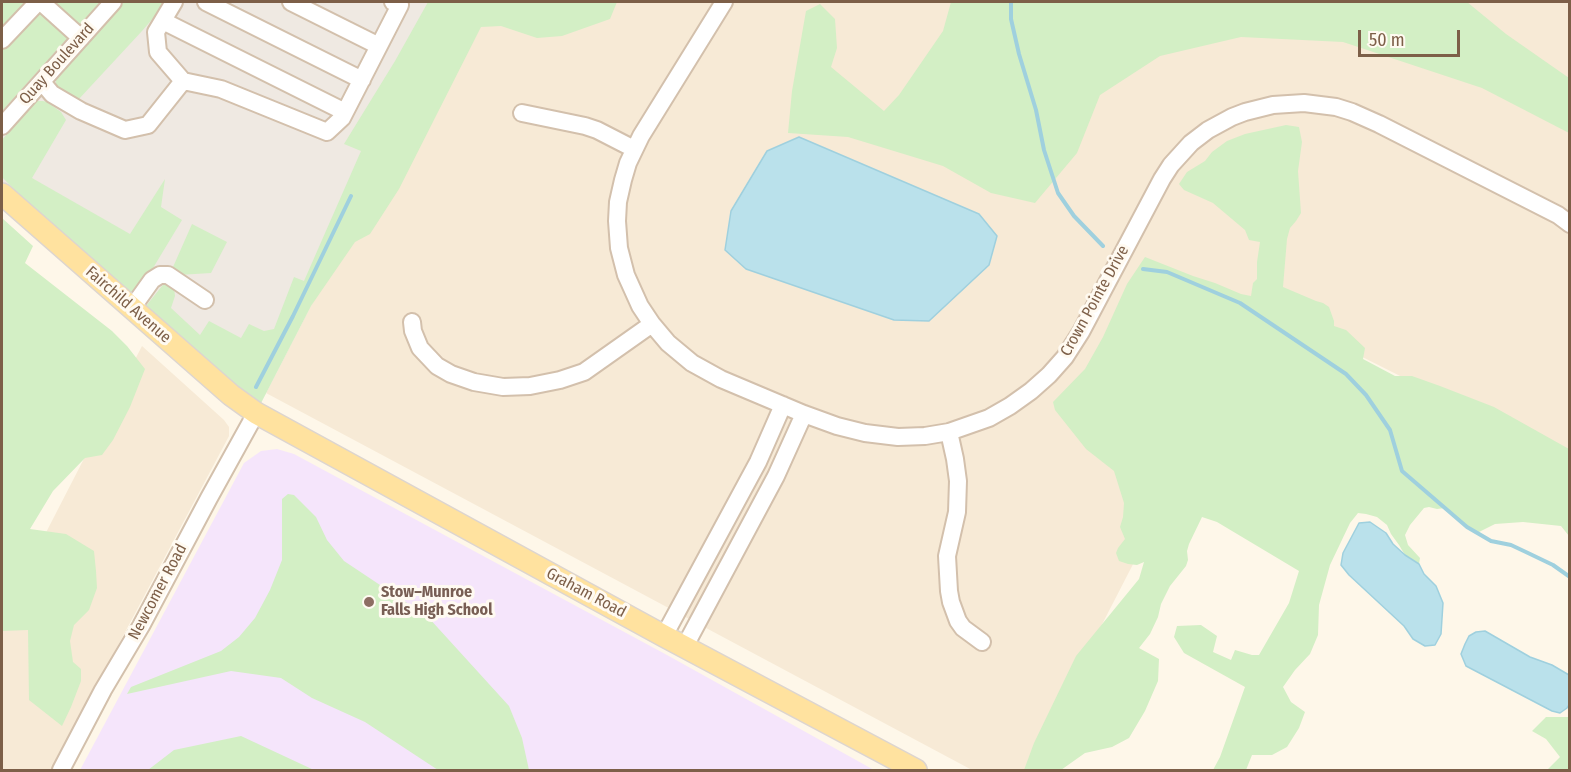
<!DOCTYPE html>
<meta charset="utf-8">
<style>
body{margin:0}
#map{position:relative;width:1571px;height:772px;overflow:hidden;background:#fef7e9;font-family:"Fira Sans Condensed",sans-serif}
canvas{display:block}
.frame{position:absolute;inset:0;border:3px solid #7d5f48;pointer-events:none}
.scale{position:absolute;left:1358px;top:30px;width:102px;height:27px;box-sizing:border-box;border:3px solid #7d5f48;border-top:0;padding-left:8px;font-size:18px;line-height:21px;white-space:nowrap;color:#7d5f48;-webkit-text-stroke:4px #fffaf1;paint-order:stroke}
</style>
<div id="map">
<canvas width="1571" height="772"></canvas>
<div class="frame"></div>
<div class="scale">50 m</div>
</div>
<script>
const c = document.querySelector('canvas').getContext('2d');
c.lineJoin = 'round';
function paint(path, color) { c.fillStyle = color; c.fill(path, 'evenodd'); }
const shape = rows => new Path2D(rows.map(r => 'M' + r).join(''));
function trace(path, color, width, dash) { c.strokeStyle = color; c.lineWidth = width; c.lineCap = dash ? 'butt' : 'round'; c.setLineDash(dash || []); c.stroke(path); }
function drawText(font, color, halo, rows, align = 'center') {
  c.font = font + ' "Fira Sans Condensed",sans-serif'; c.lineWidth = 6; c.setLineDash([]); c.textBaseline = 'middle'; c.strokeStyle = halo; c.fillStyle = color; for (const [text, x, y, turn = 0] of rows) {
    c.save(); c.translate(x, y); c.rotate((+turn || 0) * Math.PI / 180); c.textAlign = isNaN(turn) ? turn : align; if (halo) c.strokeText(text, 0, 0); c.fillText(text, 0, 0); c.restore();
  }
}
paint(shape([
 [467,2,1569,2,1569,461,1265,308,1027,770,972,770,266,393],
 [142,346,224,420,229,427,229,436,52,770,2,770,2,618]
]), '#f7ead6');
paint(shape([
 [2,2,467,2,259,407,2,187]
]), '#efe9e2');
paint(shape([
 [277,449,294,454,667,655,874,770,80,770,244,463,261,451]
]), '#f5e5fb');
paint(shape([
 [2,2,100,2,2,111],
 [124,2,167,2,142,31,78,100,60,91,56,84,56,78],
 [428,2,617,2,610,19,562,36,537,38,501,26,481,27,399,189,370,234,355,242,311,306,261,403,223,375,145,310,146,306,162,286,166,283,174,288,175,296,171,308,200,335,209,321,241,338,249,324,264,331,274,329,294,277,304,281,361,151,344,144,395,61],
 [951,2,1467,2,1506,34,1569,78,1569,133,1482,88,1343,42,1241,37,1160,56,1100,95,1077,153,1035,203,991,193,943,166,848,137,788,133,792,91,806,11,820,4,835,19,837,48,831,67,884,111,899,95,943,31],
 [35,101,43,101,47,102,61,112,66,120,32,178,130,234,165,179,161,207,182,220,150,273,131,299,50,226,2,177,2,140],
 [1286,125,1299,127,1302,142,1298,171,1301,213,1296,221,1290,228,1287,239,1283,287,1316,301,1323,303,1329,307,1334,321,1334,326,1346,330,1365,348,1363,359,1395,376,1412,376,1440,386,1494,407,1569,449,1569,536,1561,526,1523,522,1495,524,1477,533,1452,516,1445,508,1437,509,1429,507,1424,508,1410,525,1405,535,1408,545,1420,558,1419,564,1405,555,1399,545,1391,534,1387,525,1377,517,1366,514,1358,513,1350,523,1330,565,1319,605,1318,635,1310,654,1295,670,1283,687,1291,702,1305,712,1299,728,1287,747,1272,755,1252,755,1246,770,1213,770,1220,757,1245,687,1184,653,1174,637,1177,626,1201,625,1217,636,1213,652,1231,660,1235,650,1252,655,1259,655,1289,603,1299,571,1217,522,1202,517,1189,544,1187,551,1188,560,1186,566,1170,586,1161,604,1158,617,1150,634,1139,648,1159,659,1158,681,1145,711,1129,738,1112,747,1085,753,1061,770,1024,770,1034,743,1076,656,1139,579,1144,562,1137,565,1128,564,1119,561,1116,553,1118,548,1125,539,1120,527,1123,517,1124,503,1114,471,1086,449,1055,410,1053,402,1085,369,1103,337,1127,284,1145,257,1193,276,1215,283,1241,294,1251,296,1253,283,1257,279,1257,262,1260,242,1249,240,1245,230,1213,203,1184,190,1179,184,1187,172,1205,161,1212,152,1227,141,1245,134],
 [2,218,33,246,25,263,112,331,127,346,145,369,130,407,113,440,102,455,85,458,53,491,30,529,66,534,94,551,96,571,97,588,89,610,74,625,70,641,73,662,81,669,81,681,71,707,62,726,29,700,28,630,2,631],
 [192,224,227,242,211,273,179,275,175,271,173,267],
 [288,494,294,495,316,517,327,540,344,561,428,617,509,706,522,738,529,770,438,770,365,722,312,698,281,678,231,671,127,694,131,687,221,651,239,637,255,618,270,590,282,560,282,499],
 [1546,717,1569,717,1569,770,1547,770,1560,757,1546,739,1532,731],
 [241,736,314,770,148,770,174,750]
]), '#d3efc5');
const water = shape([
 [799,137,979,214,997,236,989,265,929,321,894,320,746,269,725,250,731,211,767,151,799,137],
 [1370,522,1386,533,1393,544,1405,555,1419,564,1424,574,1436,586,1443,603,1441,634,1435,645,1425,646,1413,639,1404,626,1349,575,1341,565,1343,553,1359,523,1370,522],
 [1485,631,1530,657,1552,665,1569,675,1569,705,1567,708,1560,713,1552,711,1466,666,1461,654,1465,644,1469,636,1476,632,1485,631]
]);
paint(water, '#bae1eb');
trace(water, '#9fd0de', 1.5);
trace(shape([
 [1011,2,1011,19,1019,54,1036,110,1044,150,1058,193,1074,216,1103,246],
 [1143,269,1167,272,1240,303,1346,374,1366,395,1390,430,1402,471,1467,527,1491,541,1511,545,1528,553,1553,565,1570,577],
 [256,387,293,316,351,196]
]), '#9fd0de', 4);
const minor = shape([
 [41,2,81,38],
 [174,2,156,32,158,52,183,81,221,89,327,132,342,118,400,5,393,2],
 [206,2,362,80],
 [291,2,379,46],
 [724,2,641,136,628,163,623,180,618,202,617,221,619,248,626,275,640,306,652,324,668,343,692,363,721,379,804,414,837,426,865,433,898,437,925,436,949,432,989,418,1010,406,1031,391,1049,375,1065,357,1081,332,1162,179,1171,165,1191,143,1208,130,1232,117,1245,112,1273,105,1304,103,1336,107,1352,112,1379,124,1558,215,1570,224],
 [163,21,345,112],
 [2,40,38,2],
 [42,82,52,94,81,111,125,130,148,125,183,81],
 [522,113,585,126,597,130,634,149],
 [2,126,113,2],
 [132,308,152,280,160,275,168,275,205,300],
 [412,322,413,331,420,348,437,366,451,374,474,382,503,387,530,386,560,380,584,372,652,324],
 [949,432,955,459,958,481,957,512,947,556,949,591,951,602,958,621,963,628,982,642],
 [664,636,758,462,783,405],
 [685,646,776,476,804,414],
 [61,770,103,690,141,626,209,498,256,413]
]);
const major = shape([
 [2,194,231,395,256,413,664,636,916,770]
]);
trace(minor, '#d3c0ac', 20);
trace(major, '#ddd5cf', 24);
trace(minor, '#fff', 16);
trace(major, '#ffe29f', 21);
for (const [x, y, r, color] of [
 [369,602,6,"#8d6e63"]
]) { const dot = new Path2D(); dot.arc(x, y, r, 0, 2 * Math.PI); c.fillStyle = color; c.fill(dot); trace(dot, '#fffaf1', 2); }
drawText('16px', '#7d5f48', '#fffaf1', [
 ["Quay Boulevard",57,64,-48],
 ["Crown Pointe Drive",1095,301,-61],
 ["Fairchild Avenue",128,305,41],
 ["Newcomer Road",158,592,-62],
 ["Graham Road",586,593,28]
]);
drawText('bold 16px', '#785e54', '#fffaf1', [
 ["Stow–Munroe",381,593],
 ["Falls High School",381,611]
], 'left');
</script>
